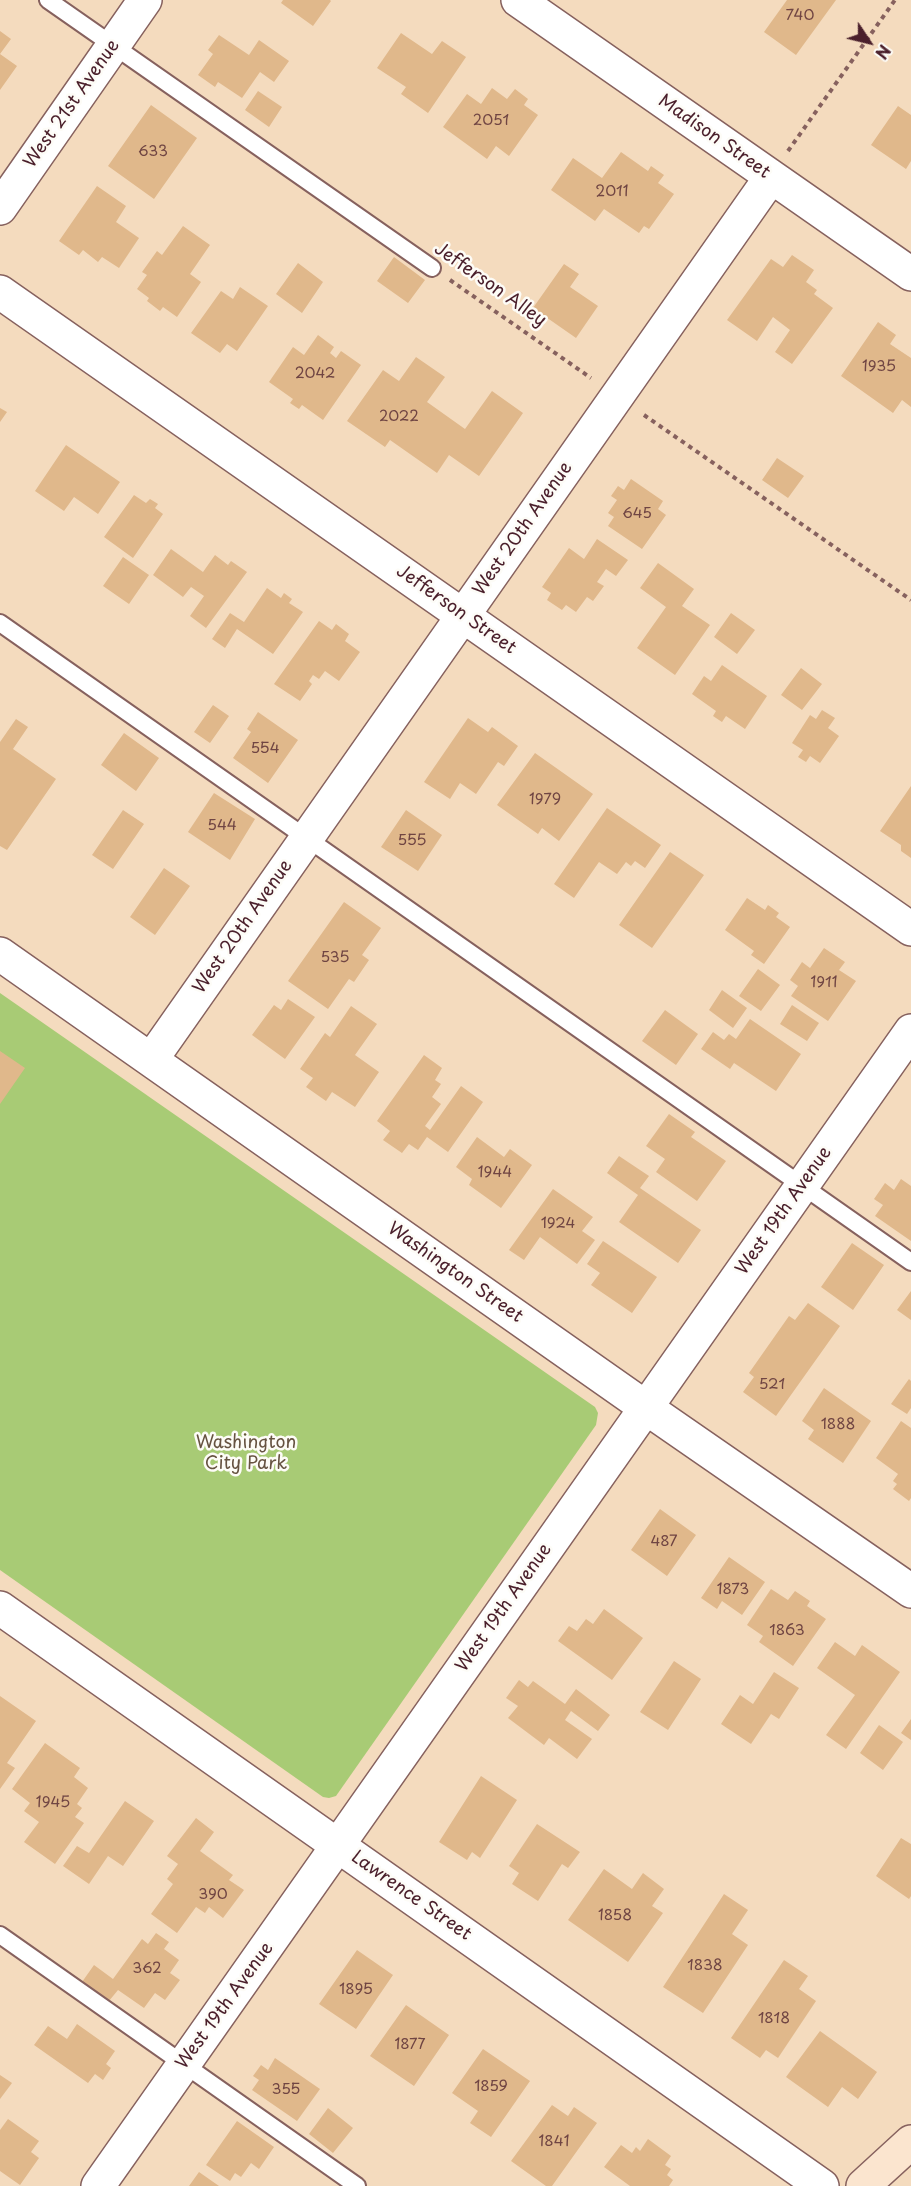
<!DOCTYPE html>
<style>
body{margin:0}
#map{position:relative;width:911px;height:2186px;overflow:hidden;background:#f4dbbe;font-family:"Playpen Sans",sans-serif}
canvas{display:block}
.north{position:absolute;left:839px;top:12px;width:60px;height:60px;-webkit-text-stroke:4px #fdfcf7;paint-order:stroke;rotate:125deg;font-size:16px;font-weight:700;line-height:24px;text-align:center;color:#4a1f2b}
.north::after{content:'';display:block;margin:auto;width:21px;height:27px;background:#4a1f2b;clip-path:polygon(50% 0,100% 100%,50% 72%,0 100%)}
</style>
<div id="map">
<canvas width="911" height="2186"></canvas>
<div class="north">N</div>
</div>
<script>
const c = document.querySelector('canvas').getContext('2d');
c.lineJoin = 'round';
function paint(path, color) { c.fillStyle = color; c.fill(path, 'evenodd'); }
const shape = rows => new Path2D(rows.map(r => 'M' + r).join(''));
function trace(path, color, width, dash) { c.strokeStyle = color; c.lineWidth = width; c.lineCap = dash ? 'butt' : 'round'; c.setLineDash(dash || []); c.stroke(path); }
function drawText(font, color, halo, rows, align = 'center') {
  c.font = font + ' "Playpen Sans",sans-serif'; c.lineWidth = 5; c.setLineDash([]); c.textBaseline = 'middle'; c.strokeStyle = halo; c.fillStyle = color; for (const [text, x, y, turn = 0] of rows) {
    c.save(); c.translate(x, y); c.rotate((+turn || 0) * Math.PI / 180); c.textAlign = isNaN(turn) ? turn : align; if (halo) c.strokeText(text, 0, 0); c.fillText(text, 0, 0); c.restore();
  }
}
paint(shape([
 [0,993,595,1407,598,1413,596,1425,336,1796,329,1798,323,1797,0,1570]
]), '#a8cb75');
paint(shape([
 [283,0,330,0,331,1,313,26,281,3],
 [787,0,836,0,796,55,764,32],
 [0,31,11,39,0,54,17,66,0,90],
 [401,33,432,54,442,41,466,57,428,113,401,94,406,87,377,68],
 [219,35,249,55,259,40,289,61,274,82,260,72,242,98,218,82,215,87,198,75,213,54,208,50],
 [492,88,507,99,515,89,528,99,524,105,538,115,509,156,496,146,487,159,443,127,467,94,481,104],
 [258,91,282,107,269,127,245,110],
 [151,105,197,138,154,199,108,166],
 [898,106,911,115,911,161,906,169,871,145],
 [621,152,648,171,651,166,664,175,658,183,674,194,649,229,644,226,639,233,604,209,595,221,551,190,573,158,602,178],
 [97,186,126,206,116,222,139,238,119,268,102,257,98,262,83,250,79,255,59,241],
 [183,226,210,245,190,274,201,282,177,317,163,307,160,311,147,301,149,298,137,289,147,275,142,272,157,251,162,255],
 [792,255,814,270,806,282,817,290,814,294,833,308,792,364,775,352,790,330,773,317,757,341,727,320,771,259,783,267],
 [394,257,425,280,408,303,377,281],
 [298,263,323,282,302,313,276,294],
 [564,264,579,274,570,287,598,306,576,338,533,308],
 [240,287,268,306,237,351,227,344,220,353,191,333,221,291,233,299],
 [878,322,896,335,890,344,911,358,911,407,902,400,893,413,841,376],
 [318,335,334,347,330,353,336,358,341,351,361,365,323,420,302,405,299,409,290,403,293,399,269,382,293,347,304,355],
 [416,357,445,377,427,402,465,429,492,391,523,413,479,476,449,455,437,473,390,440,385,447,347,421,383,370,399,381],
 [0,408,7,412,0,422],
 [66,445,120,482,98,514,74,497,64,511,35,491],
 [777,458,804,476,788,498,762,480],
 [631,479,663,501,658,509,666,515,642,549,608,526,614,517,608,513,617,500,611,496,618,486,624,490],
 [134,495,146,503,150,499,158,504,155,508,163,514,133,558,104,537],
 [597,539,628,560,616,576,606,569,597,582,604,586,593,601,587,597,576,612,566,605,562,610,547,600,551,593,542,587,569,548,584,559],
 [171,549,203,572,215,555,228,565,231,561,247,572,206,628,190,616,204,596,191,587,183,597,153,575],
 [123,557,149,575,129,604,103,586],
 [658,563,694,589,682,606,710,625,675,675,637,648,666,607,640,588],
 [267,588,281,598,284,593,292,599,289,603,303,612,273,654,237,629,225,648,212,639,230,613,244,622],
 [731,613,755,630,737,654,714,637],
 [319,621,332,630,336,624,349,634,345,641,360,652,339,681,325,671,319,679,313,675,309,681,312,684,300,701,274,684],
 [722,665,767,696,745,729,726,716,722,722,713,716,716,711,692,694,704,676,711,681],
 [801,668,822,684,802,710,781,695],
 [213,705,229,716,210,743,194,732],
 [822,710,835,718,828,728,839,736,820,763,810,756,806,762,798,757,803,750,792,743,810,715,816,719],
 [258,712,298,740,268,783,233,758,251,732,247,729],
 [468,718,488,732,492,727,518,746,504,766,498,762,476,794,460,783,450,799,424,782],
 [16,719,28,727,13,749,56,779,7,850,0,846,0,742],
 [124,733,159,758,136,791,101,765],
 [535,753,593,794,559,841,542,828,538,834,497,805],
 [911,786,911,858,901,851,901,845,880,831],
 [214,793,255,819,230,860,188,832],
 [607,808,661,845,645,868,635,861,631,866,626,862,617,874,599,862,574,898,554,884],
 [123,810,144,824,113,869,92,855],
 [406,810,442,835,418,871,381,847],
 [670,852,704,875,652,948,619,925],
 [164,868,190,886,155,935,130,917],
 [747,898,765,910,768,905,779,913,776,917,790,927,764,964,751,955,754,951,725,930],
 [344,902,381,928,362,955,369,960,354,982,349,979,328,1009,288,981],
 [824,948,845,962,839,970,856,981,828,1021,791,996,798,986,790,980,802,962,810,968],
 [758,969,780,985,761,1011,739,996],
 [722,990,747,1008,733,1028,709,1010],
 [288,999,315,1017,285,1059,252,1035,274,1005,281,1010],
 [792,1005,819,1023,807,1041,780,1024],
 [351,1006,377,1024,355,1055,379,1072,355,1107,332,1092,326,1101,306,1087,313,1078,300,1069,325,1033,330,1037],
 [665,1010,698,1034,676,1065,642,1041],
 [750,1019,801,1054,776,1091,734,1063,730,1069,701,1049,713,1032,724,1040,729,1034,736,1039],
 [0,1051,25,1068,0,1104],
 [424,1055,442,1068,435,1080,441,1084,432,1097,441,1104,425,1126,430,1130,461,1086,483,1102,448,1152,427,1137,418,1150,409,1144,402,1153,383,1140,390,1131,377,1121],
 [669,1114,695,1132,691,1137,726,1161,697,1201,656,1172,665,1159,646,1146],
 [477,1137,504,1157,510,1149,532,1165,501,1208,469,1185,472,1179,456,1167],
 [619,1156,649,1176,640,1188,701,1230,678,1263,619,1222,638,1195,607,1173],
 [901,1179,911,1186,911,1241,875,1216,883,1205,874,1199,885,1183,894,1190],
 [553,1189,593,1217,582,1231,595,1240,577,1264,540,1237,524,1260,509,1250],
 [603,1241,657,1277,632,1313,591,1285,600,1273,587,1264],
 [852,1243,884,1265,853,1310,821,1287],
 [911,1291,911,1320,897,1310],
 [808,1303,840,1326,776,1416,743,1392,754,1377,749,1373,789,1316,795,1320],
 [909,1379,911,1381,911,1408,907,1414,891,1404],
 [824,1388,871,1421,843,1463,808,1439,814,1430,802,1421],
 [901,1421,911,1428,911,1498,909,1501,893,1489,897,1484,893,1481,898,1474,876,1458],
 [660,1509,696,1535,667,1576,631,1550],
 [729,1557,765,1582,742,1615,722,1601,717,1609,701,1598],
 [771,1589,788,1600,795,1591,810,1601,807,1606,826,1619,793,1666,759,1642,763,1636,747,1625],
 [604,1609,643,1638,612,1680,558,1641,569,1626,577,1631,586,1619,593,1624],
 [835,1642,855,1656,862,1645,900,1672,846,1749,826,1735,855,1695,817,1668],
 [674,1661,701,1679,668,1730,640,1712],
 [774,1672,799,1688,779,1719,771,1714,751,1744,721,1724,740,1695,753,1704],
 [519,1680,528,1687,533,1681,565,1704,576,1689,610,1715,598,1731,571,1711,565,1720,592,1739,577,1759,549,1738,544,1745,508,1718,518,1706,506,1698],
 [0,1696,36,1721,7,1763,15,1768,0,1789],
 [911,1719,911,1740,901,1733],
 [879,1725,903,1742,883,1770,860,1753],
 [45,1743,80,1768,74,1777,88,1788,77,1804,82,1808,75,1817,84,1823,55,1864,24,1842,39,1822,24,1811,30,1803,12,1789],
 [481,1776,517,1800,480,1858,472,1852,467,1860,439,1842],
 [125,1801,154,1821,123,1866,108,1856,89,1884,63,1866,77,1846,89,1853],
 [196,1818,214,1832,200,1851,233,1875,229,1880,244,1890,223,1918,209,1907,205,1913,196,1907,177,1933,151,1914,173,1884,167,1879,178,1864,167,1856],
 [537,1824,580,1852,568,1868,562,1864,538,1901,512,1884,519,1873,509,1866],
 [901,1838,911,1844,911,1896,909,1899,876,1876],
 [604,1869,632,1889,643,1873,664,1889,652,1906,663,1913,628,1962,568,1920],
 [724,1894,748,1910,732,1934,748,1945,703,2013,663,1987],
 [156,1933,169,1942,164,1949,179,1960,170,1973,180,1980,165,2000,155,1993,144,2008,118,1990,109,2001,82,1982,94,1965,113,1979,142,1939,148,1944],
 [357,1950,393,1975,356,2029,319,2004],
 [784,1960,808,1976,799,1989,816,2001,778,2058,766,2050,760,2058,731,2038],
 [406,2005,449,2035,414,2086,370,2056],
 [77,2024,115,2051,106,2064,111,2068,103,2080,95,2074,88,2083,34,2045,48,2026,67,2039],
 [820,2031,877,2072,858,2099,842,2087,828,2107,786,2077],
 [483,2049,530,2081,491,2137,470,2123,478,2111,452,2093],
 [275,2058,320,2089,297,2121,252,2090,259,2080,253,2076,261,2065,268,2070],
 [0,2075,12,2083,0,2099],
 [552,2105,568,2116,574,2107,597,2123,552,2186,546,2186,511,2161],
 [328,2108,353,2128,333,2153,309,2134],
 [8,2119,39,2141,31,2152,39,2158,20,2185,0,2171,0,2130],
 [237,2121,274,2147,259,2169,251,2163,241,2177,235,2173,230,2181,206,2165],
 [648,2139,671,2156,665,2165,671,2169,667,2175,673,2180,669,2186,630,2186,604,2167,621,2145,632,2153,636,2147,640,2151],
 [199,2172,219,2186,189,2186]
]), '#e0b88b');
const service = shape([
 [48,0,432,268],
 [0,623,911,1262],
 [0,1935,357,2186]
]);
const minor = shape([
 [518,0,911,274],
 [0,208,145,0],
 [0,954,645,1407,911,1591],
 [151,1060,771,177],
 [0,1608,822,2186]
]);
const tertiary = shape([
 [0,292,911,929],
 [98,2186,911,1031]
]);
const secondary = shape([
 [863,2186,911,2142]
]);
trace(service, '#86615e', 20);
trace(minor, '#86615e', 36);
trace(tertiary, '#86615e', 36);
trace(secondary, '#86615e', 36);
trace(shape([
 [788,151,895,0],
 [450,280,591,378],
 [644,415,911,600]
]), '#86615e', 4, [4.5, 4.5]);
trace(service, '#fff', 16);
trace(minor, '#fff', 33);
trace(tertiary, '#fff', 33);
trace(secondary, '#fbe5cf', 33);
drawText('15px', '#704543', null, [
 ["740",800,16],
 ["2051",491,121],
 ["633",153,152],
 ["2011",612,192],
 ["1935",879,367],
 ["2042",315,374],
 ["2022",399,417],
 ["645",637,514],
 ["554",265,749],
 ["1979",545,800],
 ["544",222,826],
 ["555",412,841],
 ["535",335,958],
 ["1911",824,983],
 ["1944",495,1173],
 ["1924",558,1224],
 ["521",772,1385],
 ["1888",838,1425],
 ["487",664,1542],
 ["1873",733,1590],
 ["1863",787,1631],
 ["1945",53,1803],
 ["390",213,1895],
 ["1858",615,1916],
 ["1838",705,1966],
 ["362",147,1969],
 ["1895",356,1990],
 ["1818",774,2019],
 ["1877",410,2045],
 ["1859",491,2087],
 ["355",286,2090],
 ["1841",554,2142]
]);
drawText('18px', '#4a1f2b', '#fdfcf7', [
 ["West 21st Avenue",72,104,-55],
 ["Madison Street",714,137,35],
 ["Jefferson Alley",490,285,35],
 ["West 20th Avenue",523,529,-55],
 ["Jefferson Street",456,610,35],
 ["West 20th Avenue",243,927,-55],
 ["West 19th Avenue",784,1211,-55],
 ["Washington Street",455,1273,35],
 ["West 19th Avenue",504,1608,-55],
 ["Lawrence Street",411,1896,35],
 ["West 19th Avenue",225,2006,-54]
]);
drawText('18px', '#665341', '#fdfcf7', [
 ["Washington",246,1443],
 ["City Park",246,1464]
]);
</script>
